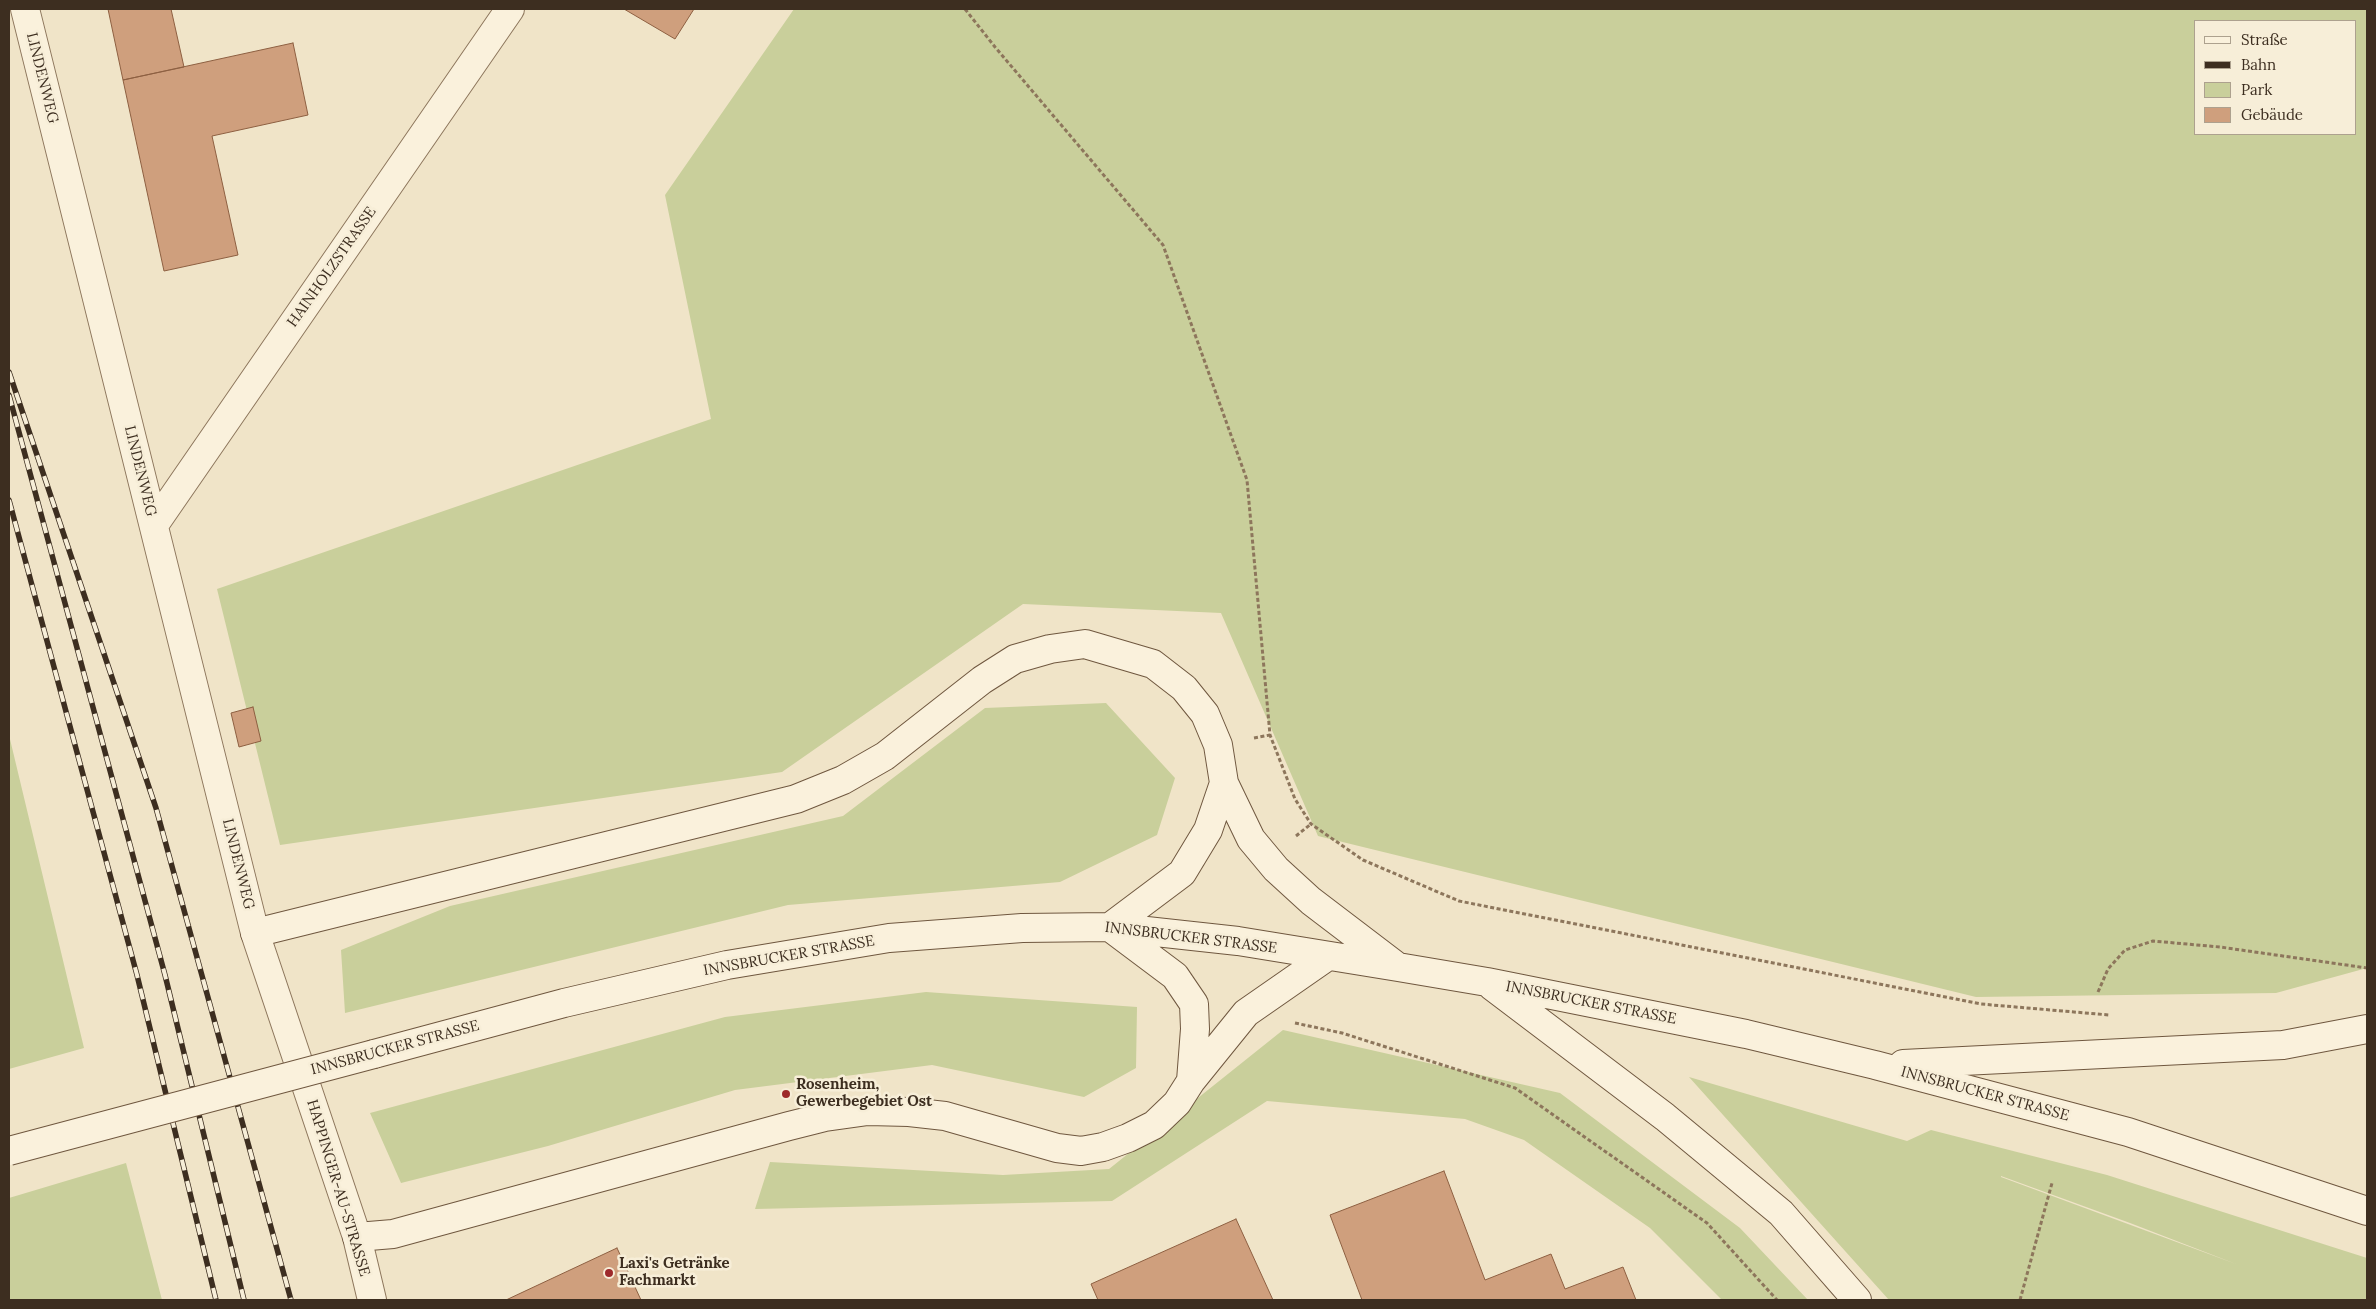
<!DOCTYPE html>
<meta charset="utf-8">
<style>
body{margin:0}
#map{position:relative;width:2376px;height:1309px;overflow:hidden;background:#f0e4c8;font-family:Lora,serif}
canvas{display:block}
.frame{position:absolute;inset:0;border:10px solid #3d2e20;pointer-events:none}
.legend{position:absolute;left:2194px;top:20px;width:162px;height:115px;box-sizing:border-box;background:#f7eed8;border:1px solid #ada18e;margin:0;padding:6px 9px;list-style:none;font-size:15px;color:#3d2e20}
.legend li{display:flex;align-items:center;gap:10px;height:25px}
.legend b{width:25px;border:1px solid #ada18e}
</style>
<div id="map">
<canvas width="2376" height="1309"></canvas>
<div class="frame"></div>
<ul class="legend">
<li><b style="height:6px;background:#faf1dc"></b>Straße</li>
<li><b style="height:6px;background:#3d2e20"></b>Bahn</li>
<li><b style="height:14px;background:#c9cf9b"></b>Park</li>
<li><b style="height:14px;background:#cf9f7d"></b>Gebäude</li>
</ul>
</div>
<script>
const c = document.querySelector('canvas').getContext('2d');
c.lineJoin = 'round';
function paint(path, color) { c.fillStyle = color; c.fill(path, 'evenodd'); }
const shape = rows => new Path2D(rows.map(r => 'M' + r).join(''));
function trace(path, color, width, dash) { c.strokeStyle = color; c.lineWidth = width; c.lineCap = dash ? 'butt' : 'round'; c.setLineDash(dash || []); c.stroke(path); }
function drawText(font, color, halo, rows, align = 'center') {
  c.font = font + ' Lora,serif'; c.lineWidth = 5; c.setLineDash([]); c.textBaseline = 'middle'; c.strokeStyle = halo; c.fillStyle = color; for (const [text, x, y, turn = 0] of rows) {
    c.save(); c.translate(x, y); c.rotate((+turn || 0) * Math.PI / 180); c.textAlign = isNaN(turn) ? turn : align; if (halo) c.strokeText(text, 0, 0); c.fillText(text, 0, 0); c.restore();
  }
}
paint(shape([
 [794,9,2367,9,2367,968,2276,993,1976,997,1318,836,1221,613,1023,604,782,772,280,845,217,589,711,419,665,195],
 [2195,21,2355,21,2355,134,2195,134],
 [1106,703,1175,778,1157,835,1060,882,788,905,345,1013,341,950,450,906,843,816,985,708],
 [9,735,84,1048,9,1069],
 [926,992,1137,1007,1136,1068,1084,1097,932,1065,735,1090,548,1146,401,1183,370,1113,725,1017],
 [1283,1030,1560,1093,1740,1228,1808,1300,1722,1300,1650,1228,1524,1140,1465,1119,1267,1101,1112,1201,755,1209,770,1162,1003,1175,1109,1169],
 [1689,1077,1907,1141,1931,1130,2107,1175,2367,1258,2367,1300,1889,1300],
 [2001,1176,2130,1223,2236,1264,2001,1177],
 [126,1163,162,1300,9,1300,9,1198]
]), '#c9cf9b');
const building = shape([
 [108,9,171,9,184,67,123,80,108,9],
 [624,9,694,9,675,39,624,9],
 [293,43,308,115,212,136,238,255,164,271,123,80,293,43],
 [253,707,261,741,239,747,231,713,253,707],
 [1444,1171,1485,1280,1551,1254,1565,1289,1623,1267,1636,1300,1362,1300,1330,1215,1444,1171],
 [1236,1219,1273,1300,1098,1300,1091,1284,1236,1219],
 [617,1248,641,1300,506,1300,617,1248]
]);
paint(building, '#cf9f7d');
trace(building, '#8d5f41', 1);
const minor = shape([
 [25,9,255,933,357,1237,372,1300],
 [154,525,510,9]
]);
const secondary = shape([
 [1110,927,1182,873,1208,830,1224,783],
 [1111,928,1175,976,1194,1004,1195,1029,1191,1081],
 [255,933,796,799,843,780,885,756,982,680,1015,659,1050,649,1085,644,1153,664,1184,688,1205,714,1218,745,1224,783,1251,839,1276,869,1311,901,1395,965],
 [1492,986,1665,1117,1781,1213,1857,1300],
 [374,1054,564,1003,727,965,889,938,1022,928,1110,927,1238,941,1398,967,1487,982,1746,1034,1875,1065,2128,1132,2367,1211],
 [1903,1064,2283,1045,2367,1029],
 [357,1237,393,1234,789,1126,825,1117,868,1111,909,1112,945,1116,1057,1148,1081,1151,1103,1147,1128,1138,1154,1125,1177,1103,1191,1081,1246,1013,1328,956]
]);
trace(minor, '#8d765c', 30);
trace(secondary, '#6f573f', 30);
trace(shape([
 [965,9,995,47,1163,245,1247,480,1270,735,1295,799,1311,824,1363,860,1459,901,1981,1004,2109,1015],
 [1254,738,1270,735],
 [1296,836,1311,824],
 [2098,992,2108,969,2125,950,2153,941,2220,947,2367,968],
 [1295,1023,1342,1033,1515,1088,1707,1223,1777,1300],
 [2020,1300,2052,1183]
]), '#8d765c', 3, [4, 2.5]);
trace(minor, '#faf1dc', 28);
trace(secondary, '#faf1dc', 28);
const rail = shape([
 [9,372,156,808,291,1300],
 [9,395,165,975,244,1300],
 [9,500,137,975,216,1300]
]);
trace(rail, '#3d2e20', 5.5);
trace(rail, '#f7eed8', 4, [11]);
const secondaryBridge = shape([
 [9,1151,374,1054]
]);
trace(secondaryBridge, '#6f573f', 30, []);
trace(secondaryBridge, '#faf1dc', 28);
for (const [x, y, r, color] of [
 [786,1094,5,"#9e2a2b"],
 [609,1273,5,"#9e2a2b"]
]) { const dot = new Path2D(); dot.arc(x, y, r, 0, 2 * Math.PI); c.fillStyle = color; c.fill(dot); trace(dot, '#f7eed8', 2); }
drawText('15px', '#3d2e20', '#f7eed8', [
 ["LINDENWEG",42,78,76],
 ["HAINHOLZSTRASSE",332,267,-55],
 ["LINDENWEG",140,471,76],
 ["LINDENWEG",238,864,76],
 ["INNSBRUCKER STRASSE",1191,938,7],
 ["INNSBRUCKER STRASSE",789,956,-10],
 ["INNSBRUCKER STRASSE",1591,1003,11],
 ["INNSBRUCKER STRASSE",395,1048,-15],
 ["INNSBRUCKER STRASSE",1985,1094,15],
 ["HAPPINGER-AU-STRASSE",338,1188,73]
]);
drawText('bold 15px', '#3d2e20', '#f7eed8', [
 ["Rosenheim,",796,1085],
 ["Gewerbegebiet Ost",796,1102],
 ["Laxi's Getränke",619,1264],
 ["Fachmarkt",619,1281]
], 'left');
</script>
